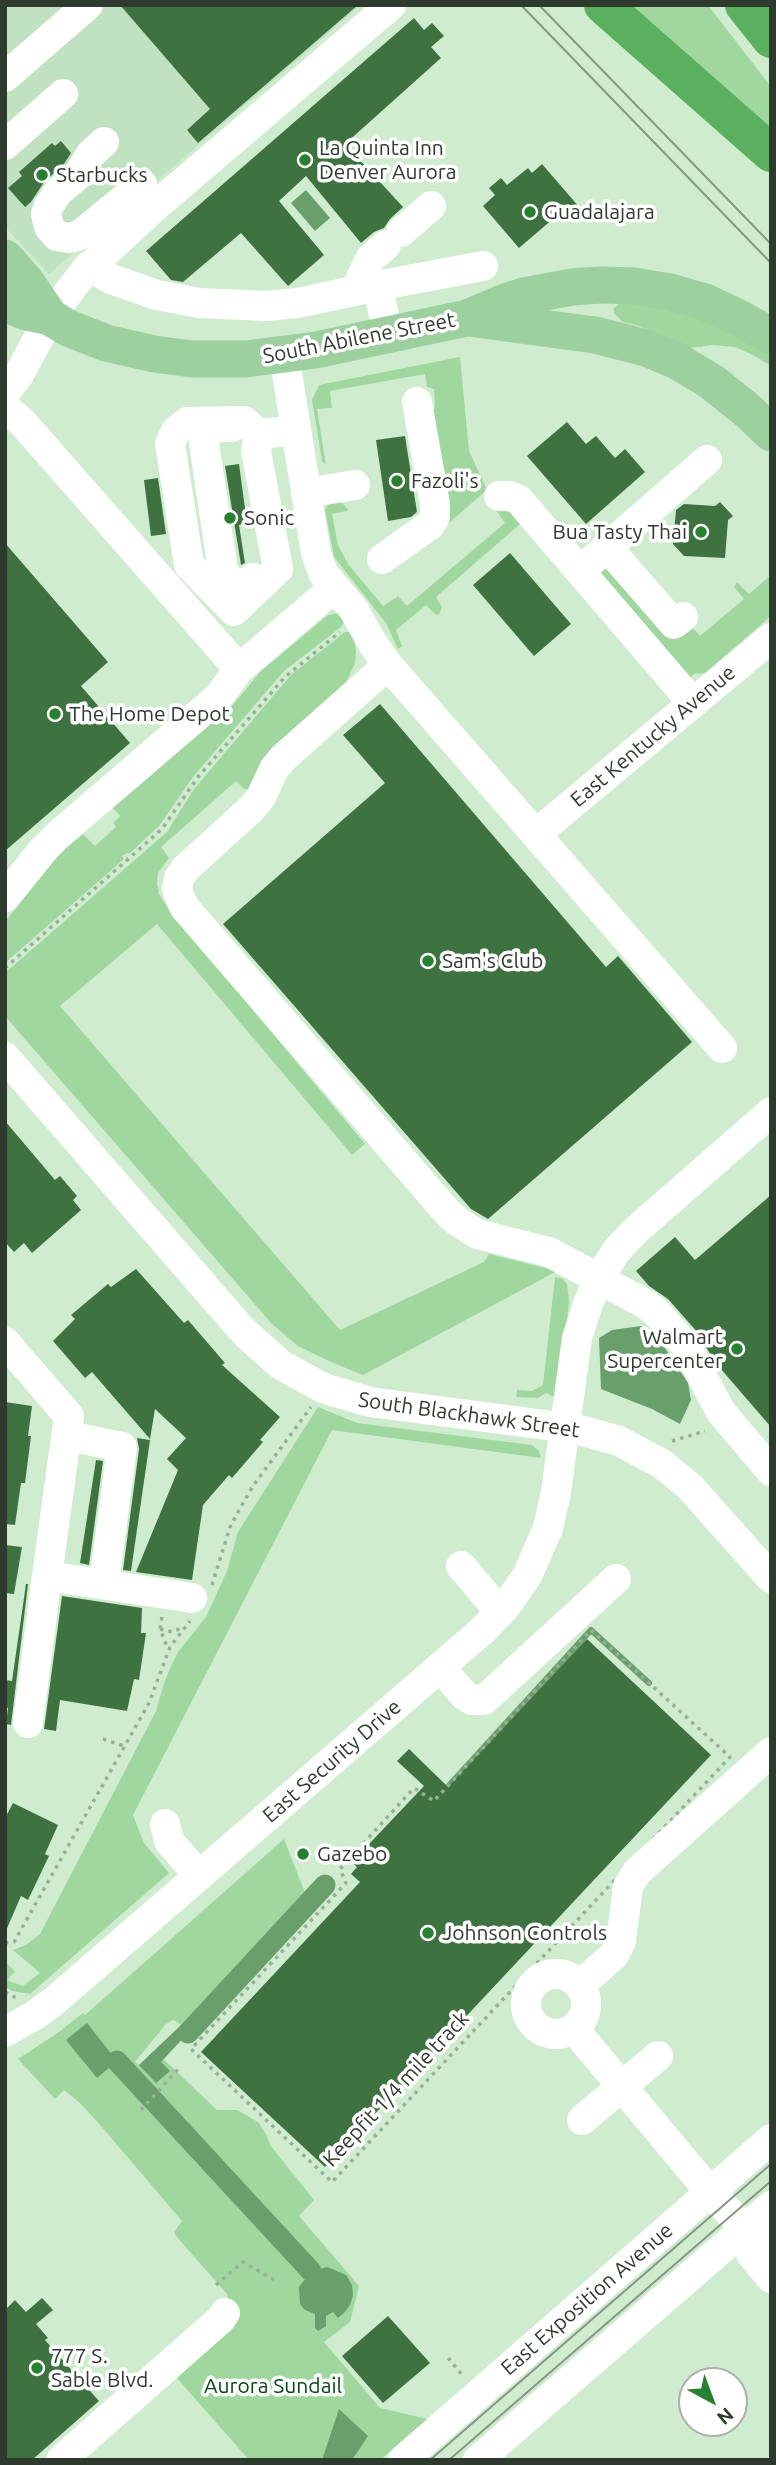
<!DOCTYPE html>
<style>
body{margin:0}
#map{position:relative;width:776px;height:2465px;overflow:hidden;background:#cfeccf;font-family:Ubuntu,sans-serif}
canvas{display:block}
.frame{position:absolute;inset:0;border:7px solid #2f3a2e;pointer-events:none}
.north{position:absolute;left:678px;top:2367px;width:70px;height:70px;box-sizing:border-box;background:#fff;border:2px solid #acb0ab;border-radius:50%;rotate:139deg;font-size:19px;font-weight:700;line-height:28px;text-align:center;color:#2f3a2e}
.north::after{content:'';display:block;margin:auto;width:24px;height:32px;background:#278130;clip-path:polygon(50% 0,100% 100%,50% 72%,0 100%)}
</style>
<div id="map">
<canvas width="776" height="2465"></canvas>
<div class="frame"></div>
<div class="north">N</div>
</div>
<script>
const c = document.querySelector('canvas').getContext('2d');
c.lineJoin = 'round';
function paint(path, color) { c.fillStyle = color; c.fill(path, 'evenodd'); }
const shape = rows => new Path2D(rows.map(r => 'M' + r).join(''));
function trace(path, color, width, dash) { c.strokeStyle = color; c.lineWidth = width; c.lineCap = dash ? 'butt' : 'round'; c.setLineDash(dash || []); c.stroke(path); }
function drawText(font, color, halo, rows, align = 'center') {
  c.font = font + ' Ubuntu,sans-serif'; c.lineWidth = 7; c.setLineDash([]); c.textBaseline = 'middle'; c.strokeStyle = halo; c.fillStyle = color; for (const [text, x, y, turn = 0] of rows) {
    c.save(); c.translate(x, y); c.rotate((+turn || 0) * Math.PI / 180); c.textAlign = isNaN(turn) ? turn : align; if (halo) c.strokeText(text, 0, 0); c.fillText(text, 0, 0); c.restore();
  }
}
paint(shape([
 [5,5,361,5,49,274,5,227]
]), '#c0e2c0');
paint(shape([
 [627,5,708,5,771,87,771,134],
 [623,301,706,318,771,351,771,366,753,355,735,347,713,345,689,348,640,326,623,322,614,313,614,308],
 [460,357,469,451,487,490,414,553,431,532,426,411,435,409,434,389,427,387,425,374,330,391,332,408,317,409,326,465,322,461,312,400,319,385],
 [339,500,348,509,347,511,332,514,338,545,348,564,383,606,398,596,407,606,505,523,496,510,509,508,520,524,436,597,442,607,439,614,436,615,426,605,396,630,402,646,398,649,386,623,334,557,325,510,329,503],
 [604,566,691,626,700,636,744,599,734,587,737,582,749,594,771,575,771,616,705,673,694,674,690,678,602,579,600,571],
 [338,613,345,620,341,627,284,671,193,777,159,826,129,854,127,853,122,856,124,859,5,963,5,922,62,851,83,834,95,846,116,827,113,823,120,816,113,808,233,705,260,672,328,615],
 [345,632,352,632,356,650,355,663,346,683,250,789,244,789,236,781,161,847,169,858,158,873,157,884,159,894,170,911,365,1144,352,1155,157,924,60,1006,340,1330,484,1262,489,1254,557,1271,363,1375,331,1362,298,1346,272,1324,5,1016,5,973,167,832,194,789,291,675],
 [555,1277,563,1279,567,1284,569,1302,559,1390,554,1397,546,1393,538,1398,516,1397,517,1390,532,1391,543,1385],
 [318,1407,357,1423,532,1445,538,1450,541,1458,332,1430,133,1815,144,1843,169,1873,30,1994,12,1991,5,1987,5,1961,15,1972,7,1980,23,1986,40,1973,13,1950,26,1945,40,1934,156,1711,164,1683,172,1664,178,1652,206,1617,227,1571,238,1532],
 [284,1839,307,1898,187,2028,173,2020,166,2024,135,2062,139,2065,155,2051,217,2110,237,2110,258,2122,266,2134,270,2145,314,2200,299,2216,359,2286,350,2322,324,2342,380,2408,428,2419,380,2460,249,2460,177,2378,234,2324,227,2294,176,2236,174,2232,182,2221,101,2126,80,2103,64,2090,55,2099,18,2059,59,2032,83,2013,85,2015]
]), '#9fd79f');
paint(shape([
 [306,190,330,218,315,231,291,203],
 [641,1326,663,1345,688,1383,691,1400,680,1424,652,1409,601,1389,599,1338,612,1330],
 [87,2023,117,2061,97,2078,66,2040],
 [181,2025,188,2033,161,2062,170,2071,156,2083,139,2065],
 [327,2267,346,2275,352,2285,353,2295,350,2305,345,2312,338,2318,333,2312,326,2316,326,2326,318,2331,315,2328,315,2314,305,2310,300,2304,299,2287,311,2271],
 [339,2409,368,2436,352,2460,322,2460]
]), '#699f6a');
trace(shape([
 [443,1792,591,1630,649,1683]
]), '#699f6a', 6);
trace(shape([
 [188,2033,325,1885],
 [117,2061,311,2271]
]), '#699f6a', 21);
paint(shape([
 [120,5,358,5,198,143,187,130,210,109],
 [414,18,424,30,432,23,444,36,431,47,441,58,345,144,403,207,390,219,384,228,374,232,361,243,306,176,279,201,324,255,288,286,241,233,183,282,171,280,146,251],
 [61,141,71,153,64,164,44,182,31,202,25,207,8,188,22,176,19,172,52,143,55,146],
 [542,164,580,208,567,219,561,212,519,248,483,206,495,195,489,188,501,178,507,185,528,168,532,173],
 [567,422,586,444,596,436,615,458,625,449,645,472,586,524,527,456],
 [405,436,417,512,411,517,388,521,376,440],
 [239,464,247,523,239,525,245,563,241,565,225,466],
 [158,478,166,534,151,536,144,480],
 [720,502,733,516,728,520,725,558,684,556,673,544,676,510,684,504,715,506],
 [5,543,108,662,81,686,130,743,5,851],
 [510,553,571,624,534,656,473,585],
 [380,704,606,967,618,956,692,1042,488,1219,471,1209,223,924,385,783,343,735],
 [5,1121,55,1180,60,1176,77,1196,73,1200,81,1210,32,1253,24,1243,14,1252,5,1242],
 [771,1195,771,1427,714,1361,699,1334,668,1299,649,1286,636,1271,675,1237,695,1260],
 [136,1269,184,1323,188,1320,225,1363,222,1365,280,1417,260,1440,263,1442,232,1478,229,1475,203,1505,192,1580,136,1572,178,1470,167,1459,186,1438,155,1409,150,1439,92,1372,85,1378,53,1341,75,1319,71,1315,108,1284,111,1287],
 [5,1402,32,1406,28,1436,31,1436,25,1483,21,1483,15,1525,5,1524],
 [137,1438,150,1440,131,1571,123,1570,139,1449],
 [96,1460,103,1461,89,1565,80,1563],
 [5,1545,22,1547,14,1594,5,1593],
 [26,1584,28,1584,11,1725,6,1724,8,1708,5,1707,5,1680,12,1681],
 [62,1596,142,1608,141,1633,146,1633,139,1680,134,1679,127,1711,60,1700,56,1731,44,1729],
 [587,1639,711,1755,325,2167,201,2052,360,1882,351,1874,357,1867,352,1862,424,1786,397,1761,409,1749,448,1787],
 [13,1803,58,1825,45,1854,49,1856,28,1900,21,1896,5,1933,5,1818],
 [42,2298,53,2310,36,2324,48,2338,45,2340,99,2401,32,2460,5,2460,5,2310,15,2300,26,2312],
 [388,2316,430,2363,383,2403,342,2356]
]), '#3e7240');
trace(shape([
 [5,968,162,829,198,777,285,677,340,632],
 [672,1441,705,1431],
 [212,1585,230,1527,238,1512,253,1486,311,1407],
 [162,1617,160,1629,168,1649],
 [160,1629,172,1632,184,1627],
 [591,1630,730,1757,332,2182,191,2049,346,1883,340,1869,414,1788,434,1801,591,1630],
 [103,1739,124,1746],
 [5,1943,14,1942,149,1703,170,1647,190,1621],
 [5,1992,16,1998],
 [141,2110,180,2067],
 [216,2285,243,2262,274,2280],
 [448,2358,463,2376]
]), '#99af98', 3.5, [3.5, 5]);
trace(shape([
 [5,77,88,5],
 [104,142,90,155,78,175,58,192,48,207,46,214,49,227,57,236,69,238,80,235,142,184],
 [5,145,63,94],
 [401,232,431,206],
 [89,266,111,279,157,295,199,303,266,306,298,303,377,286,389,335],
 [377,286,483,266],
 [355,291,370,259,386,245],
 [284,355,316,553,323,573,354,610,373,644,388,665,722,1048],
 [5,393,18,376,50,317,84,272,158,204,391,5],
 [5,407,22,422,239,669],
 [232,427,214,427,208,431,204,443,223,571,231,581,239,584,247,583,253,578],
 [259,434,256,451,278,569,234,611,189,565,170,444,176,431,187,422,244,421,259,434,296,430],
 [306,493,355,485],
 [499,496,510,496,519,500,692,702],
 [607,547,674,624,683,617],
 [382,559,430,525,435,517,435,504,417,402],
 [581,570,707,460],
 [388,665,283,758,274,769,261,797,251,809,185,869,179,878,177,889,180,898,185,908,447,1212,457,1221,477,1234,549,1252,642,1302,655,1311,686,1346,721,1412,771,1471],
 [536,834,771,638],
 [5,897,43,850,58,835,206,708,220,695,239,669,335,587],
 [5,1057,243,1331,281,1365,323,1388,370,1402,576,1429,619,1441,662,1464,690,1487,771,1578],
 [5,1342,69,1416,47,1576,192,1598],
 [68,1436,122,1447,106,1568],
 [461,1566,500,1612],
 [440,1667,464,1695,472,1700,484,1700,616,1579],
 [28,1723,47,1576],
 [165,1824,169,1841,199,1876],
 '526 2004a30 30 0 1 1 60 0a30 30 0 1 1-60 0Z',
 [580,1985,614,1955,621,1941,628,1886,637,1872,771,1752],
 [574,2029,710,2192,745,2229,771,2240],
 [5,2032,35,2015,53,2002,483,1630,506,1606,527,1576,548,1528,556,1492,577,1338,588,1304,599,1278,617,1250,635,1231,771,1112],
 [582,2120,658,2056],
 [745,2229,751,2254,771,2278],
 [61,2460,221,2319,225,2313],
 [403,2460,771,2139],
 [478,2460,771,2206]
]), '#fff', 30);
trace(shape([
 [5,258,26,282,50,317],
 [5,303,26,312,50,317,68,328,106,343,154,354,192,359,246,359,316,350,467,318,505,302,524,296,572,287,601,285,634,286,670,292,705,302,741,319,771,336],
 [468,318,595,335,646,348,677,361,712,382,748,411,771,433]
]), '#9cd09f', 37);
trace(shape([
 [603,5,771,153],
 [744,5,771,39]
]), '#5ab05f', 38);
trace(shape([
 [521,5,771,263],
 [539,5,771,244],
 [430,2460,771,2164],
 [449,2460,771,2181]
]), '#849883', 2);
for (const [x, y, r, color] of [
 [305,160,7,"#278130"],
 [42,175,7,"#278130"],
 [530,212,7,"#278130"],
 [397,481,7,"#278130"],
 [230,518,7,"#278130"],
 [701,532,7,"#278130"],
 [55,714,7,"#278130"],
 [428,961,7,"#278130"],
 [737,1349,7,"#278130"],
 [303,1854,7,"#278130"],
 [428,1933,7,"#278130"],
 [37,2368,7,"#278130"]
]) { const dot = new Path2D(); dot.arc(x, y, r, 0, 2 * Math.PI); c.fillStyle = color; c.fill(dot); trace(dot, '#fff', 2.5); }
drawText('21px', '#2f3a2e', '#fff', [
 ["La Quinta Inn",319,148],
 ["Denver Aurora",319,172],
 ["Starbucks",56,175],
 ["Guadalajara",544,212],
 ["Fazoli's",411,481],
 ["Sonic",244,518],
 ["Bua Tasty Thai",687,532,"right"],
 ["The Home Depot",69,714],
 ["Sam's Club",442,961],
 ["Walmart",723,1337,"right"],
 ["Supercenter",723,1361,"right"],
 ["Gazebo",317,1854],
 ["Johnson Controls",442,1933],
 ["777 S.",51,2356],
 ["Sable Blvd.",51,2380]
], 'left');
drawText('21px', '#2f3a2e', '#fff', [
 ["South Abilene Street",359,338,-11],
 ["East Kentucky Avenue",653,736,-40],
 ["South Blackhawk Street",469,1415,8],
 ["East Security Drive",332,1761,-41],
 ["Keepfit 1/4 mile track",396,2089,-47],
 ["East Exposition Avenue",587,2299,-41]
]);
drawText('21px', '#074511', '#fff', [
 ["Aurora Sundail",273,2386]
]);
</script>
